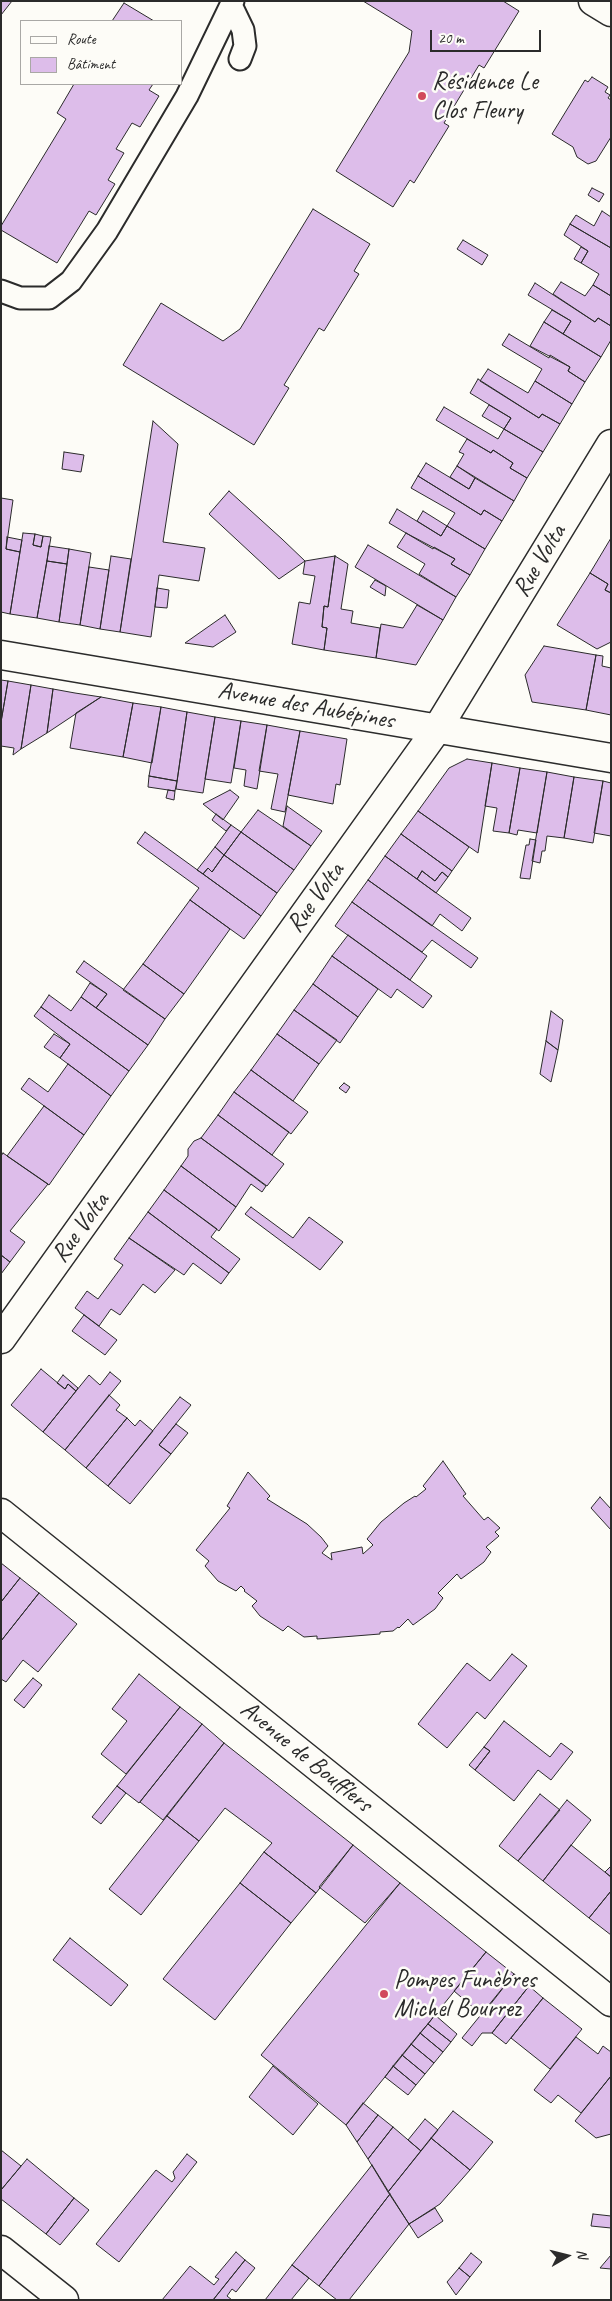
<!DOCTYPE html>
<meta charset="utf-8">
<style>
body{margin:0}
#map{position:relative;width:612px;height:2301px;overflow:hidden;background:#fdfcf7;font-family:Caveat,sans-serif}
canvas{display:block}
.frame{position:absolute;inset:0;border:2px solid #2b2b2b;pointer-events:none}
.legend{position:absolute;left:20px;top:20px;width:162px;height:65px;box-sizing:border-box;background:#fdfcf7;border:1px solid #a9a8a5;margin:0;padding:6px 9px;list-style:none;font-size:15px;color:#2b2b2b}
.legend li{display:flex;align-items:center;gap:10px;height:25px}
.legend b{width:25px;border:1px solid #a9a8a5}
.north{position:absolute;left:542px;top:2231px;width:50px;height:50px;-webkit-text-stroke:4px #fdfcf7;paint-order:stroke;rotate:82deg;font-size:14px;font-weight:700;line-height:20px;text-align:center;color:#2b2b2b}
.north::after{content:'';display:block;margin:auto;width:18px;height:22px;background:#2b2b2b;clip-path:polygon(50% 0,100% 100%,50% 72%,0 100%)}
.scale{position:absolute;left:430px;top:30px;width:111px;height:22px;box-sizing:border-box;border:2px solid #2b2b2b;border-top:0;padding-left:6px;font-size:15px;line-height:18px;white-space:nowrap;color:#2b2b2b;-webkit-text-stroke:4px #fdfcf7;paint-order:stroke}
</style>
<div id="map">
<canvas width="612" height="2301"></canvas>
<div class="frame"></div>
<ul class="legend">
<li><b style="height:6px;background:#fdfcf7"></b>Route</li>
<li><b style="height:14px;background:#ddbdea"></b>Bâtiment</li>
</ul>
<div class="north">N</div>
<div class="scale">20 m</div>
</div>
<script>
const c = document.querySelector('canvas').getContext('2d');
c.lineJoin = 'round';
function paint(path, color) { c.fillStyle = color; c.fill(path, 'evenodd'); }
const shape = rows => new Path2D(rows.map(r => 'M' + r).join(''));
function trace(path, color, width, dash) { c.strokeStyle = color; c.lineWidth = width; c.lineCap = dash ? 'butt' : 'round'; c.setLineDash(dash || []); c.stroke(path); }
function drawText(font, color, halo, rows, align = 'center') {
  c.font = font + ' Caveat,sans-serif'; c.lineWidth = 5; c.setLineDash([]); c.textBaseline = 'middle'; c.strokeStyle = halo; c.fillStyle = color; for (const [text, x, y, turn = 0] of rows) {
    c.save(); c.translate(x, y); c.rotate((+turn || 0) * Math.PI / 180); c.textAlign = isNaN(turn) ? turn : align; if (halo) c.strokeText(text, 0, 0); c.fillText(text, 0, 0); c.restore();
  }
}
const building = shape([
 [1,1,12,1,1,15,1,1],
 [363,1,503,1,519,11,484,68,479,65,444,123,449,126,414,183,410,180,393,207,336,171,409,52,412,31,363,1],
 [124,3,154,21,112,21,124,3],
 [592,77,608,87,605,92,610,95,608,98,611,100,611,137,596,161,588,164,577,157,573,147,552,134,585,80,588,82,592,77],
 [74,84,153,84,149,90,159,96,140,127,132,123,116,149,124,153,108,180,115,184,96,215,89,211,57,263,1,230,1,226,66,119,57,113,74,84],
 [592,188,604,194,599,202,588,195,592,188],
 [313,209,370,244,354,271,359,274,324,331,319,328,284,385,289,388,254,445,123,365,161,303,223,341,240,329,313,209],
 [602,211,611,217,611,248,570,224,576,215,594,226,602,211],
 [570,224,611,248,611,296,593,285,599,274,581,263,588,251,564,235,570,224],
 [463,240,488,255,482,265,457,249,463,240],
 [581,247,588,251,581,263,574,259,581,247],
 [561,282,585,296,593,285,611,296,611,326,598,318,595,322,553,294,561,282],
 [535,283,595,322,598,318,611,326,611,340,601,357,563,334,571,321,528,295,535,283],
 [552,310,571,321,563,334,544,322,552,310],
 [544,322,601,357,585,382,568,371,570,367,530,346,544,322],
 [509,334,549,358,550,355,570,367,568,371,585,382,572,404,535,381,542,369,502,345,509,334],
 [488,369,528,393,535,381,572,404,560,424,542,414,539,418,480,381,488,369],
 [478,379,539,418,542,414,560,424,543,452,504,429,511,418,470,393,478,379],
 [489,405,511,418,504,429,482,416,489,405],
 [444,407,498,439,504,429,543,452,527,478,510,468,513,463,493,450,491,453,436,420,444,407],
 [153,421,178,444,163,542,205,548,199,581,159,575,151,637,120,632,153,421],
 [467,439,491,453,493,450,513,463,510,468,527,478,514,501,457,466,464,454,459,452,467,439],
 [64,452,84,455,81,472,62,469,64,452],
 [426,463,469,489,475,478,514,501,502,521,484,510,481,515,418,476,426,463],
 [457,466,475,478,469,489,450,477,457,466],
 [418,476,481,515,484,510,502,521,485,549,447,526,455,513,411,488,418,476],
 [229,491,282,539,305,561,279,579,209,514,229,491],
 [1,498,13,500,6,549,20,552,10,614,1,612,1,498],
 [397,509,441,536,447,526,485,549,470,575,451,564,455,559,434,547,433,549,389,523,397,509],
 [423,511,447,526,441,536,417,521,423,511],
 [23,533,35,534,33,545,41,547,43,536,51,537,37,618,10,614,23,533],
 [406,533,455,559,451,564,470,575,456,597,419,574,425,564,397,547,406,533],
 [35,534,43,536,41,547,33,545,35,534],
 [7,537,22,540,20,552,6,549,7,537],
 [611,538,611,593,605,590,608,584,590,573,611,538],
 [368,545,456,597,443,620,355,567,368,545],
 [49,546,69,549,67,564,47,561,49,546],
 [69,549,91,553,80,625,59,622,69,549],
 [111,556,131,559,120,632,100,629,111,556],
 [335,556,348,564,341,609,353,611,351,623,380,628,376,658,324,650,327,628,322,627,324,606,328,607,335,556],
 [335,556,328,607,324,606,322,627,327,628,324,650,292,644,299,602,310,604,315,576,303,574,305,561,335,556],
 [47,561,67,564,59,622,37,618,47,561],
 [89,567,109,570,100,629,80,625,89,567],
 [590,573,608,584,605,590,611,593,611,642,597,649,557,625,590,573],
 [375,580,386,586,385,596,370,587,375,580],
 [157,588,169,590,167,608,155,607,157,588],
 [417,605,443,620,416,665,376,658,381,624,403,628,417,605],
 [225,615,236,632,213,647,185,643,225,615],
 [544,646,596,655,586,710,532,702,525,675,544,646],
 [596,655,603,656,602,666,611,668,611,715,586,710,596,655],
 [1,680,8,681,1,722,1,680],
 [8,681,31,685,21,749,13,755,14,748,1,746,1,722,8,681],
 [31,685,53,689,47,733,21,749,31,685],
 [53,689,75,693,101,697,47,733,53,689],
 [101,697,133,703,123,757,70,748,76,713,101,697],
 [133,703,161,707,152,763,123,757,133,703],
 [161,707,187,712,177,781,149,776,161,707],
 [187,712,215,717,203,793,176,789,187,712],
 [215,717,241,721,231,783,205,779,215,717],
 [241,721,267,725,257,789,244,786,246,770,234,768,241,721],
 [267,725,300,731,285,812,271,809,278,774,259,771,267,725],
 [300,731,347,739,340,785,336,784,333,804,288,795,300,731],
 [467,759,492,763,478,853,418,811,449,768,467,759],
 [492,763,520,768,509,833,493,831,497,808,485,806,492,763],
 [520,768,547,772,537,833,518,830,517,835,509,833,520,768],
 [547,772,574,777,564,838,547,836,545,851,542,851,540,863,532,861,547,772],
 [149,776,177,781,175,791,148,787,149,776],
 [574,777,603,781,593,843,564,838,574,777],
 [603,781,611,783,611,836,594,833,603,781],
 [168,790,175,791,174,800,166,798,168,790],
 [230,790,239,797,223,820,203,804,230,790],
 [287,806,322,831,311,846,283,826,287,806],
 [258,810,311,846,294,870,241,832,258,810],
 [418,811,469,847,452,871,401,834,418,811],
 [216,814,231,825,226,831,212,820,216,814],
 [231,825,241,832,224,855,215,847,231,825],
 [145,832,261,916,244,939,190,900,199,888,137,843,145,832],
 [241,832,294,870,277,893,224,855,241,832],
 [401,834,452,871,448,877,442,872,435,881,422,871,417,879,385,856,401,834],
 [530,839,536,840,530,879,520,878,526,845,529,845,530,839],
 [215,847,224,855,212,872,208,868,203,874,197,870,215,847],
 [224,855,277,893,261,916,203,874,208,868,212,872,224,855],
 [385,856,471,918,462,931,440,914,432,926,368,880,385,856],
 [422,871,435,881,442,872,448,877,436,893,417,879,422,871],
 [368,880,478,958,471,968,432,940,422,952,352,902,368,880],
 [190,900,230,929,184,994,143,964,190,900],
 [352,902,427,956,410,980,335,926,352,902],
 [348,935,432,996,423,1008,397,989,391,998,332,956,348,935],
 [332,956,378,989,358,1017,313,984,332,956],
 [84,961,165,1019,148,1045,96,1008,107,994,76,972,84,961],
 [143,964,184,994,165,1019,123,990,143,964],
 [90,983,107,994,96,1008,81,997,90,983],
 [313,984,358,1017,340,1043,294,1010,313,984],
 [49,995,71,1011,81,997,148,1045,129,1071,41,1007,49,995],
 [41,1007,129,1071,111,1096,60,1058,70,1044,34,1016,41,1007],
 [294,1010,337,1040,319,1064,277,1034,294,1010],
 [551,1011,563,1020,558,1050,546,1041,551,1011],
 [54,1034,70,1044,60,1058,44,1047,54,1034],
 [277,1034,319,1064,293,1101,251,1070,277,1034],
 [546,1041,558,1050,551,1082,540,1074,546,1041],
 [68,1064,111,1096,84,1135,21,1089,29,1078,48,1092,68,1064],
 [251,1070,308,1112,291,1134,234,1092,251,1070],
 [344,1083,350,1087,346,1093,339,1088,344,1083],
 [234,1092,289,1132,272,1155,218,1115,234,1092],
 [44,1106,84,1135,49,1185,7,1156,44,1106],
 [218,1115,284,1164,267,1186,201,1138,218,1115],
 [201,1138,266,1186,262,1192,251,1184,236,1207,181,1166,188,1156,188,1149,194,1141,201,1138],
 [3,1153,48,1184,10,1231,25,1242,10,1262,1,1255,1,1156,3,1153],
 [181,1166,236,1207,219,1231,164,1190,181,1166],
 [164,1190,217,1229,211,1237,240,1259,229,1273,148,1212,164,1190],
 [251,1207,293,1238,309,1217,343,1242,320,1270,245,1214,251,1207],
 [148,1212,229,1273,221,1284,193,1263,184,1275,129,1238,148,1212],
 [129,1238,175,1270,155,1293,143,1284,120,1315,111,1309,99,1326,75,1308,87,1291,98,1299,123,1265,114,1259,129,1238],
 [1,1255,10,1262,1,1274,1,1255],
 [84,1315,117,1340,105,1355,72,1331,84,1315],
 [41,1369,65,1389,68,1384,76,1391,43,1432,11,1405,41,1369],
 [110,1372,121,1381,65,1450,43,1432,89,1375,100,1385,110,1372],
 [63,1375,78,1388,76,1391,68,1384,65,1389,57,1383,63,1375],
 [109,1395,120,1405,116,1410,127,1418,86,1468,65,1450,109,1395],
 [180,1397,191,1405,159,1445,171,1454,130,1504,108,1486,180,1397],
 [127,1418,135,1426,140,1420,153,1431,108,1486,86,1468,127,1418],
 [176,1424,188,1433,171,1454,159,1445,176,1424],
 [443,1461,466,1494,463,1496,484,1520,488,1517,500,1528,495,1532,499,1536,486,1547,491,1552,484,1562,461,1579,457,1574,438,1593,443,1598,435,1609,413,1625,408,1619,399,1628,398,1627,393,1631,380,1632,380,1634,317,1639,317,1636,304,1637,288,1626,283,1631,260,1616,252,1606,257,1601,244,1591,245,1590,241,1586,236,1591,218,1581,205,1566,209,1561,196,1550,230,1508,227,1506,248,1472,270,1496,267,1499,307,1524,321,1537,328,1546,322,1553,332,1560,331,1553,362,1547,363,1554,373,1545,367,1539,381,1522,404,1503,415,1496,416,1497,426,1489,423,1486,443,1461],
 [600,1497,611,1509,611,1530,591,1508,600,1497],
 [1,1563,20,1578,1,1602,1,1563],
 [20,1578,39,1593,1,1641,1,1602,20,1578],
 [39,1593,77,1624,38,1672,23,1660,6,1682,1,1679,1,1641,39,1593],
 [512,1654,527,1666,485,1719,477,1712,447,1748,418,1724,467,1663,490,1681,512,1654],
 [139,1674,180,1707,126,1774,101,1754,127,1721,112,1709,139,1674],
 [33,1678,42,1685,24,1708,14,1700,33,1678],
 [180,1707,202,1724,139,1803,117,1786,180,1707],
 [504,1721,550,1757,561,1743,573,1752,551,1780,538,1770,514,1801,475,1770,490,1751,484,1747,504,1721],
 [202,1724,224,1743,163,1820,140,1802,202,1724],
 [224,1743,353,1845,316,1893,264,1852,272,1843,225,1808,199,1841,167,1816,224,1743],
 [484,1747,490,1751,475,1770,469,1765,484,1747],
 [117,1786,126,1793,101,1824,92,1817,117,1786],
 [540,1794,560,1810,518,1861,499,1846,540,1794],
 [567,1800,591,1820,543,1881,518,1861,567,1800],
 [167,1816,199,1841,141,1915,109,1889,167,1816],
 [353,1845,400,1883,365,1923,319,1887,353,1845],
 [571,1845,611,1877,611,1891,589,1918,543,1881,571,1845],
 [264,1852,316,1893,291,1923,240,1883,264,1852],
 [611,1866,611,1877,605,1872,611,1866],
 [240,1883,291,1923,215,2020,163,1979,240,1883],
 [400,1883,486,1952,346,2125,261,2055,400,1883],
 [611,1891,611,1935,589,1918,611,1891],
 [70,1938,128,1985,111,2006,53,1960,70,1938],
 [486,1952,514,1974,482,2015,454,1991,486,1952],
 [514,1974,529,1986,492,2033,482,2033,472,2046,462,2038,514,1974],
 [529,1986,543,1998,506,2044,492,2033,529,1986],
 [543,1998,582,2029,550,2069,511,2038,543,1998],
 [435,2015,457,2034,451,2042,428,2024,435,2015],
 [428,2024,451,2042,443,2052,420,2033,428,2024],
 [420,2033,443,2052,434,2063,411,2044,420,2033],
 [576,2037,598,2054,603,2046,611,2052,611,2076,581,2113,558,2095,551,2103,534,2090,576,2037],
 [411,2044,434,2063,425,2074,402,2055,411,2044],
 [402,2055,425,2074,416,2085,393,2066,402,2055],
 [273,2066,318,2104,293,2135,249,2097,273,2066],
 [393,2066,416,2085,408,2095,385,2077,393,2066],
 [611,2076,611,2134,596,2138,575,2121,611,2076],
 [363,2103,378,2115,357,2142,346,2125,363,2103],
 [453,2111,493,2142,470,2170,431,2138,453,2111],
 [378,2115,393,2127,368,2159,357,2142,378,2115],
 [425,2119,438,2130,421,2151,408,2140,425,2119],
 [393,2127,421,2151,388,2192,368,2159,393,2127],
 [431,2138,470,2170,440,2204,409,2224,388,2192,431,2138],
 [1,2150,21,2166,1,2190,1,2150],
 [187,2154,197,2162,119,2262,96,2244,156,2170,172,2182,175,2178,173,2172,187,2154],
 [27,2159,74,2198,46,2234,1,2199,1,2190,27,2159],
 [372,2165,390,2194,319,2286,292,2265,372,2165],
 [390,2194,409,2224,349,2300,337,2300,319,2286,390,2194],
 [74,2198,89,2210,60,2245,46,2234,74,2198],
 [435,2208,443,2221,418,2238,409,2224,435,2208],
 [593,2214,611,2216,611,2228,591,2226,593,2214],
 [236,2252,245,2260,213,2300,162,2300,190,2266,214,2285,219,2279,215,2277,236,2252],
 [471,2253,482,2262,470,2277,459,2268,471,2253],
 [611,2255,611,2269,600,2268,611,2255],
 [245,2260,255,2268,236,2292,232,2289,227,2296,232,2300,213,2300,245,2260],
 [292,2265,309,2278,291,2300,265,2300,292,2265],
 [459,2268,470,2277,456,2295,447,2282,459,2268]
]);
paint(building, '#ddbdea');
trace(building, '#2b2b2b', 1);
const lane = shape([
 [231,5,243,30,245,46,240,59],
 [1,291,20,298,49,298,71,281,107,231,187,96,233,1]
]);
const street = shape([
 [1,655,611,758],
 [1,1339,437,729,611,444],
 [1,1513,611,2002],
 [1,2250,64,2300]
]);
const secondary = shape([
 [593,1,611,12]
]);
trace(lane, '#2b2b2b', 25);
trace(street, '#2b2b2b', 31);
trace(secondary, '#2b2b2b', 31);
trace(lane, '#fdfcf7', 21);
trace(street, '#fdfcf7', 28);
trace(secondary, '#fdfcf7', 28);
for (const [x, y, r, color] of [
 [422,96,5,"#d1495b"],
 [384,1994,5,"#d1495b"]
]) { const dot = new Path2D(); dot.arc(x, y, r, 0, 2 * Math.PI); c.fillStyle = color; c.fill(dot); trace(dot, '#fdfcf7', 2); }
drawText('25px', '#2b2b2b', '#fdfcf7', [
 ["Résidence Le",432,82],
 ["Clos Fleury",432,111],
 ["Pompes Funèbres",394,1980],
 ["Michel Bourrez",394,2009]
], 'left');
drawText('25px', '#2b2b2b', '#fdfcf7', [
 ["Rue Volta",540,561,-59],
 ["Avenue des Aubépines",306,706,10],
 ["Rue Volta",316,898,-54],
 ["Rue Volta",81,1228,-54],
 ["Avenue de Boufflers",306,1757,39]
]);
</script>
